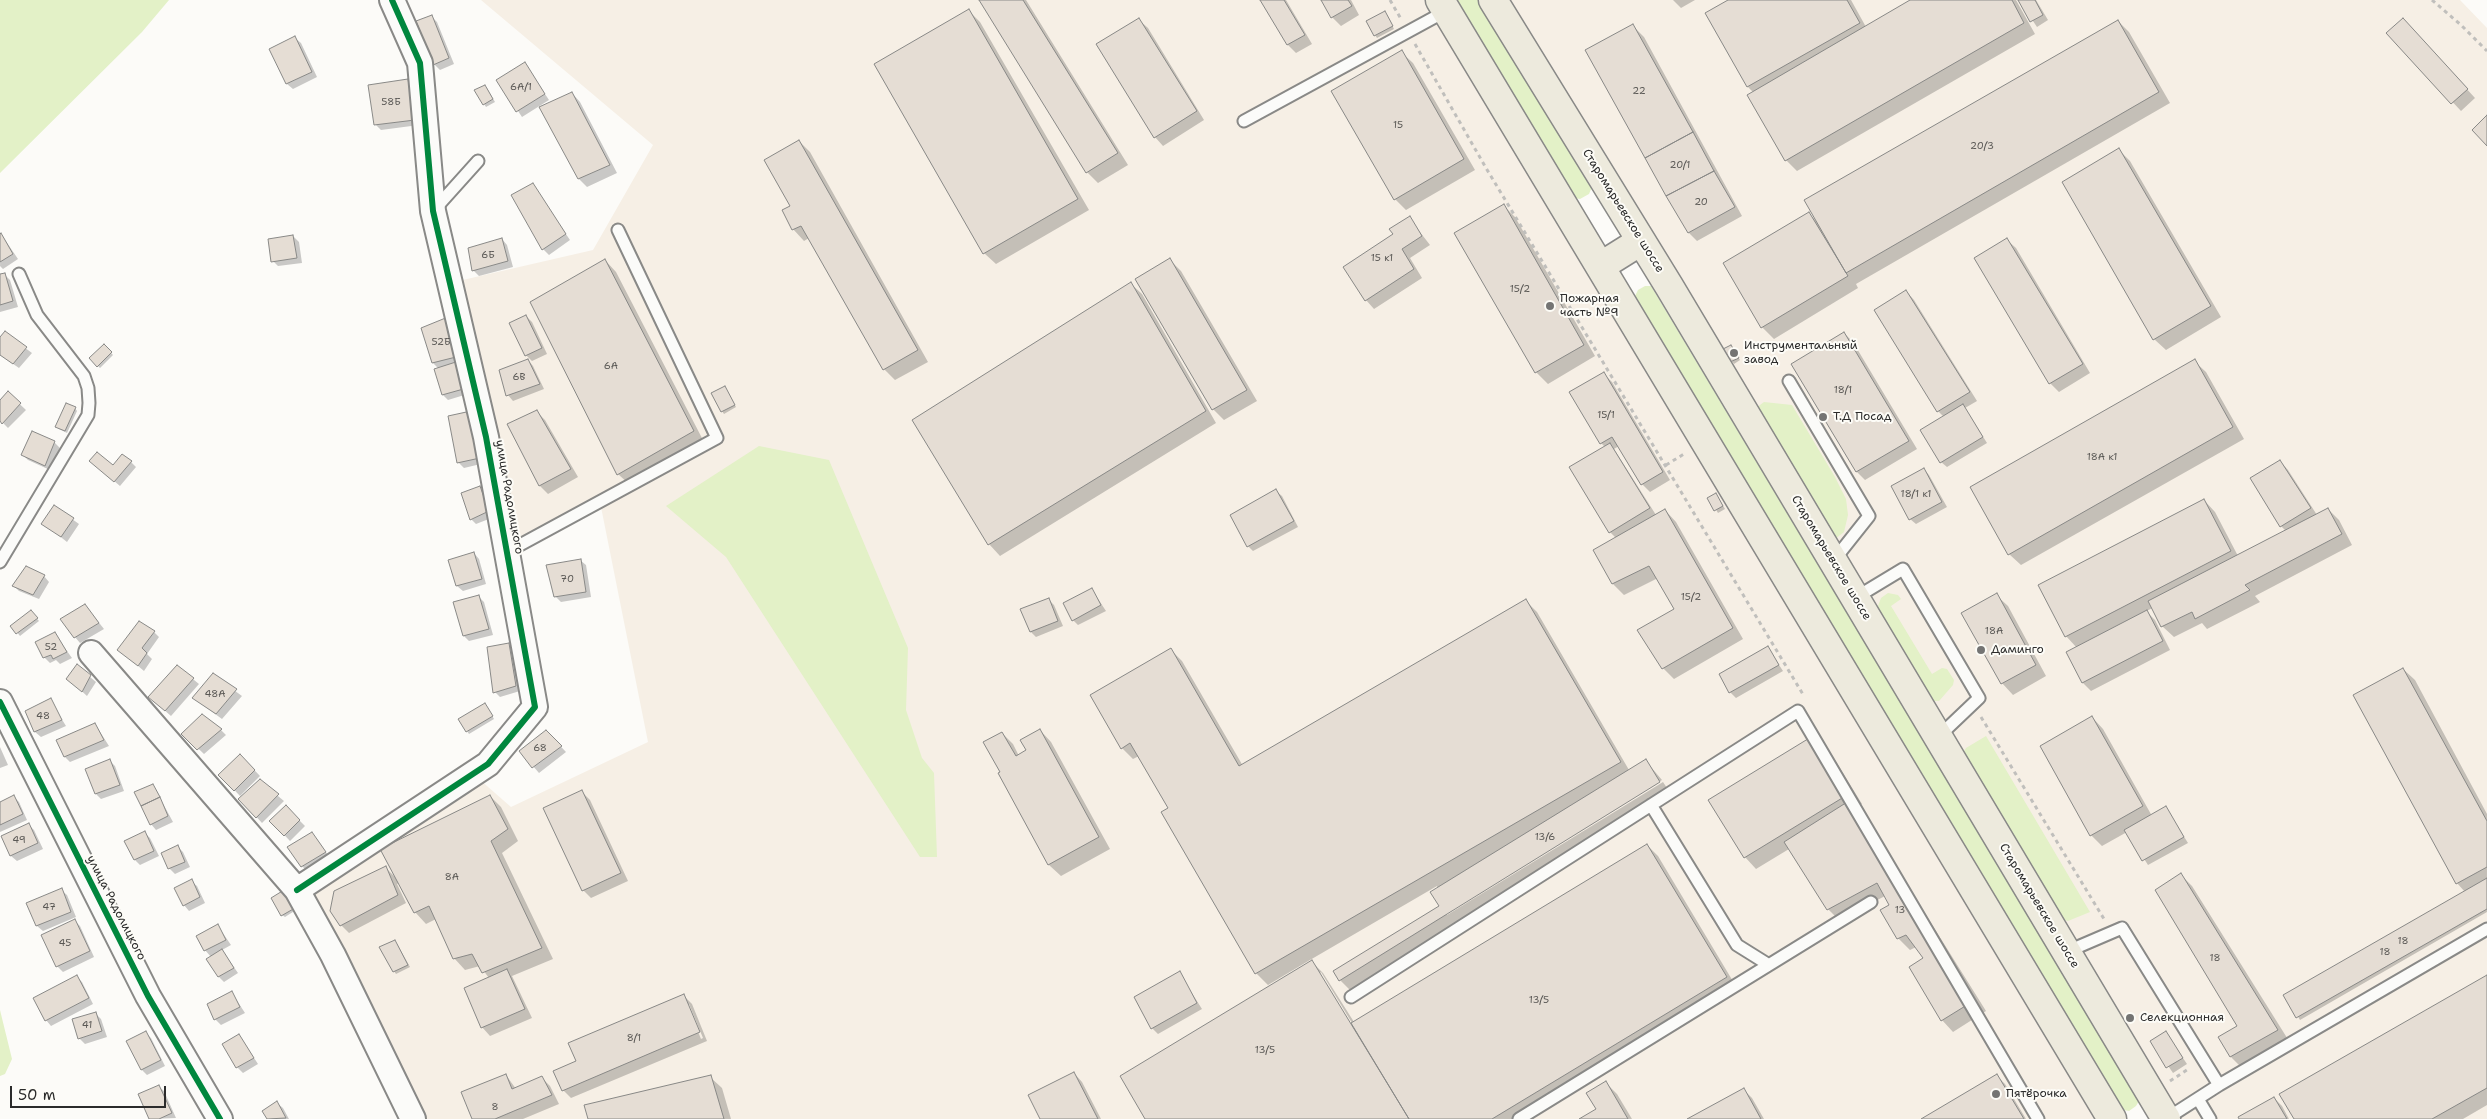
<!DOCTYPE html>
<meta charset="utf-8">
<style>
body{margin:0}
#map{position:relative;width:2487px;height:1119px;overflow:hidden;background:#fcfbf8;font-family:"Shantell Sans",sans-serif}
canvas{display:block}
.scale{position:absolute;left:10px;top:1086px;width:156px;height:22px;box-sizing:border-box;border:2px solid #2b2b2b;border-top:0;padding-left:6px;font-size:15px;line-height:18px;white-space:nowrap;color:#2b2b2b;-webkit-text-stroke:4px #fdfcf7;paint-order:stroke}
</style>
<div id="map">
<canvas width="2487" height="1119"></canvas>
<div class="scale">50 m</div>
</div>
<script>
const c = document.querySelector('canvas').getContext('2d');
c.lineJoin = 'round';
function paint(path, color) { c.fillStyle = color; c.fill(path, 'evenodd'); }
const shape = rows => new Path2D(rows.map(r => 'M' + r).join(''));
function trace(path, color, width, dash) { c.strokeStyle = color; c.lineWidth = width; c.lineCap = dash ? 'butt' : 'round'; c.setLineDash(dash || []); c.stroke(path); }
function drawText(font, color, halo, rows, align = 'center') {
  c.font = font + ' "Shantell Sans",sans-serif'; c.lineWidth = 4; c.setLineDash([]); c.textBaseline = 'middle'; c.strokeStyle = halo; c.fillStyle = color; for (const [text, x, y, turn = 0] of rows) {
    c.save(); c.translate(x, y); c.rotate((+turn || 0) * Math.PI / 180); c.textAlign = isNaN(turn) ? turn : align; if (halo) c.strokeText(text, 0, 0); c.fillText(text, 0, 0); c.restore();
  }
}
paint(shape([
 [481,0,1429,0,2100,1119,422,1119,305,891,479,779,511,807,648,742,599,497,510,546,454,282,593,250,653,145],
 [1504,0,2460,0,2487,28,2487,1119,2176,1119]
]), '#f6efe5');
paint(shape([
 [0,0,169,0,142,32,0,173],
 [1454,0,1478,0,1592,187,1589,194,1580,199,1574,198],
 [1645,286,1651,286,2139,1101,2136,1106,2129,1111,2123,1110,1635,296,1638,290],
 [1764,402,1792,405,1835,477,1846,499,1848,515,1844,532,1835,539,1756,408],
 [759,446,829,460,908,648,906,710,922,758,934,773,937,857,920,857,726,557,666,506],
 [1888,593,1898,595,1901,599,1891,606,1932,674,1942,668,1947,669,1954,680,1953,685,1939,701,1933,701,1879,612,1878,606,1881,598],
 [1986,736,2090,912,2068,921,2057,918,1961,756,1966,748],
 [0,1010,12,1059,5,1074,0,1076]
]), '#e3f1c7');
paint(shape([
 [980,0,1026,0,1128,165,1098,183,1087,172],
 [1261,0,1286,0,1312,44,1296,53,1288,45],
 [1322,0,1351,0,1359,15,1341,26,1332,17],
 [1673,0,1695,0,1681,8],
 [1731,0,1851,0,1866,27,1913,0,2016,0,2035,34,1797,171,1786,160,1754,93,1748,87,1706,14],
 [2019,0,2036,0,2048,20,2037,27],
 [969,11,980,22,1089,210,996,264,984,253],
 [1387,15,1394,29,1377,38,1375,35],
 [431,16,437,22,454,64,440,70,434,64],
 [1139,20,1148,28,1204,120,1163,146,1155,137],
 [2118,21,2129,32,2170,103,1856,284,1858,288,1774,339,1762,327,1725,264,1809,213,1816,221],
 [1632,25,1644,37,1742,216,1697,241,1689,233],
 [2411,28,2475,98,2461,111,2388,33],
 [295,38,301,43,317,77,293,89,287,84,271,49],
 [1401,52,1413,63,1475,170,1406,210,1395,199],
 [525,64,549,100,522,117,498,81],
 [408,80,413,86,419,125,381,130,376,125,370,86],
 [487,88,495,102,486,107,476,91],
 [572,93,580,102,617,173,587,187,579,179],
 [799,141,810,152,928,362,895,380,884,369,809,238,804,241,793,229,792,206],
 [2119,150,2130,161,2221,317,2166,350,2154,339],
 [532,184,570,240,549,255,543,249,512,195],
 [1504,206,1515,217,1595,356,1548,384,1536,372,1456,233],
 [1409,218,1430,245,1410,258,1422,278,1374,309,1366,300,1394,235],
 [1,234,18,259,3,269,0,266],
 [293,236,299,242,302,263,278,266,273,261],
 [502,239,507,245,513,267,479,276,473,270],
 [2007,240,2016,248,2090,373,2059,392,2050,383,1975,259],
 [605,260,616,272,704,442,630,485,618,474],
 [1170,260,1181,271,1257,401,1224,420,1213,409],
 [4,274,10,280,18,307,0,312,0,276],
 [1130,283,1142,294,1216,423,1000,556,989,544],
 [1906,291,1914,300,1977,401,1965,408,1987,443,1947,467,1941,462,1944,417,1938,411],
 [526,316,532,322,547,354,532,361,526,355,511,324],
 [423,328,465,361,471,393,448,400,443,395,439,369,433,363],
 [5,333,32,353,19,368,0,355,0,339],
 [1844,333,1853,342,1917,449,1865,480,1857,472,1793,364],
 [104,345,113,355,100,368,90,358],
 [1731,346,1740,360,1734,364,1725,350],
 [528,360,533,366,544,389,513,401,508,395],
 [2194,361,2206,372,2244,439,2021,565,2009,554,1972,488],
 [1603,373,1612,382,1670,480,1650,492,1642,484,1619,446,1614,449,1656,515,1665,510,1676,522,1743,639,1674,679,1663,668,1676,610,1658,578,1624,595,1613,584,1595,550,1616,538,1610,532,1605,447,1601,443],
 [725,387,736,407,724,414,722,411],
 [8,393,26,410,8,428,0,420,0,402],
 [75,408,77,411,67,433,59,429,57,427],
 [536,411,545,420,578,477,548,494,540,486],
 [449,417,485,463,464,468,458,462],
 [32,432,55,443,60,448,50,470,28,460,22,454],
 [2280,461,2288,470,2317,515,2328,509,2339,520,2352,545,2255,596,2260,602,2207,629,2202,623,2174,637,2162,626,2153,608,2146,611,2155,620,2170,650,2091,691,2083,683,2067,653,2077,648,2066,636,2204,500,2215,512,2238,556,2286,531,2281,526],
 [131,462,136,467,120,486,96,466,113,467],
 [1924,469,1929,475,1947,507,1916,524,1910,519],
 [479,487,485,493,494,517,476,524,471,519],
 [1276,491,1282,496,1298,527,1253,551,1248,546],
 [1718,497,1725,509,1718,513,1709,498],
 [54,506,79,524,67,542,43,523],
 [474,553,479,559,486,584,463,591,457,586,449,560],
 [580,560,586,565,591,597,561,602,555,596],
 [44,576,49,582,39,599,19,591,14,586],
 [1092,590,1106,611,1078,625,1073,620],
 [1996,595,2008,606,2046,676,2013,695,2002,683],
 [479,597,484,602,493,635,469,641,464,636],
 [1048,599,1054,605,1063,626,1036,637,1031,632],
 [1526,601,1537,612,1629,770,1645,760,1662,780,1447,912,1447,915,1663,782,1671,794,1351,991,1340,980,1440,906,1437,886,1310,960,1323,973,1354,1022,1647,845,1658,856,1737,988,1522,1119,1147,1119,1312,962,1310,960,1268,985,1256,973,1163,812,1169,808,1139,756,1133,759,1122,748,1171,650,1182,661,1243,766],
 [1321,972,1355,1028,1353,1029,1319,974],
 [85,605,104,629,80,643,75,637],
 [33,614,39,621,20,636,12,626],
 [154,632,159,637,147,654,152,659,144,671,119,650],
 [54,633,72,658,60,664,56,660,50,663,44,657],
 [509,645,514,650,520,691,500,697,495,692],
 [1768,648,1783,671,1736,698,1730,692],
 [77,666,96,682,87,696,74,684],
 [177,666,199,684,171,716,155,702],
 [2403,669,2415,680,2487,814,2487,912,2300,1020,2285,995,2465,892,2457,883],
 [213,675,242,696,222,719,193,698],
 [50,700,66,726,41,737,35,732,26,712],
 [487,707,494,719,469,734,467,731],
 [2092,717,2103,729,2152,816,2166,808,2188,843,2148,865,2127,832,2102,846,2091,835],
 [95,724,109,746,70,762,65,757],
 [221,730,226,735,204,754,183,734],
 [1040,730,1051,742,1110,849,1061,876,1049,865,999,774,1002,773,1002,733,1013,744,1019,756,1028,751],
 [546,731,566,752,539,773,520,751],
 [1816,736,1827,747,1862,804,1858,806,1986,1011,1953,1032,1942,1020,1910,967,1925,958,1916,947,1910,950,1898,938,1890,906,1885,896,1839,920,1828,909,1789,849,1756,869,1745,857,1710,801],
 [0,747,8,765,0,768],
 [240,755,260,776,240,796,220,775],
 [110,761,115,766,124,791,101,799,96,794],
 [260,781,284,801,262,823,240,799],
 [153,785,173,822,156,830,151,824],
 [582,792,590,800,628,881,591,898,583,890],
 [490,796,501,807,518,841,502,853,553,959,512,976,532,1018,490,1036,482,1027,489,978,480,966,465,970,454,958,436,919,426,924,415,912,399,883,397,884,406,903,349,933,341,925,385,867,396,878],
 [14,797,19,802,27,820,0,832,0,803],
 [286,807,305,826,290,841,271,821],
 [29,825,34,830,43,849,17,861,11,856,2,837],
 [145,833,150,838,159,856,140,865,135,860],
 [317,839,330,858,307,871,302,866],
 [178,847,183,852,190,867,175,874,169,868,163,853],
 [2181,875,2192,886,2289,1041,2242,1068,2231,1057,2219,1037,2239,1027],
 [191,881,197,886,205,903,189,911,184,905],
 [61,890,67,895,76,917,43,931,37,926,28,904],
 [284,891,296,910,285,917,282,915],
 [75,921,80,926,94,957,63,972,57,966],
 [218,926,231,945,222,950,238,973,224,982,219,977,211,957,205,950],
 [397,944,410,967,396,974,394,971],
 [1179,973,1202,1009,1158,1034,1152,1028],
 [2487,976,2487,1105,2463,1119,2295,1119],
 [77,977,82,982,93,1004,51,1026,46,1020],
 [232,993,245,1013,221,1025,215,1019],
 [684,996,692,1004,707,1041,571,1098,563,1090,577,1062],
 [687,1004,689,1004,703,1038,701,1039],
 [95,1013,101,1019,107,1037,85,1044,79,1038],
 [146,1033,151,1038,165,1066,147,1075,142,1070,128,1042],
 [2166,1033,2187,1064,2173,1073,2152,1042],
 [239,1035,258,1064,243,1073,237,1067],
 [1074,1073,1082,1082,1101,1119,1042,1119],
 [506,1075,516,1089,542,1078,550,1086,559,1104,523,1119,474,1119],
 [1996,1075,2005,1084,2026,1119,1924,1119],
 [710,1077,722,1088,731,1119,589,1119],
 [1606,1083,1617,1094,1632,1119,1581,1119,1597,1110],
 [158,1086,164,1091,176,1118,151,1119],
 [1744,1090,1752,1098,1764,1119,1690,1119],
 [2274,1098,2282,1106,2289,1119,2241,1119],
 [277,1103,283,1108,289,1119,269,1119,264,1111]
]), '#0003');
const building = shape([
 [979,0,1023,0,1118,153,1086,173,979,0],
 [1260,0,1284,0,1305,35,1287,45,1260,0],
 [1321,0,1348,0,1352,6,1331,18,1321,0],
 [1728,0,1847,0,1860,23,1747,87,1705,13,1728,0],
 [1910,0,2012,0,2024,23,1785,161,1747,95,1910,0],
 [2018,0,2035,0,2043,15,2030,22,2018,0],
 [969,9,1078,199,983,254,874,64,969,9],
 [1385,11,1393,26,1374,36,1366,21,1385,11],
 [432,15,449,58,433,65,416,21,432,15],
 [1139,18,1197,111,1154,138,1096,44,1139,18],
 [2403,18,2468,89,2451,104,2386,33,2403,18],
 [2118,20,2159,92,1846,273,1804,200,2118,20],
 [1633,24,1693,132,1645,158,1585,50,1633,24],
 [295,36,312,72,286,84,269,49,295,36],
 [1402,50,1464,159,1394,200,1331,91,1402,50],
 [525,62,545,94,516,112,496,80,525,62],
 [408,79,415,120,374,125,368,85,408,79],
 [485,85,493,99,483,105,474,90,485,85],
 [572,92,610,165,578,179,539,107,572,92],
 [2487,115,2487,146,2472,130,2487,115],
 [1693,132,1714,171,1666,196,1645,158,1693,132],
 [799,140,918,350,883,370,801,226,792,230,782,210,790,206,764,160,799,140],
 [2119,148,2211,306,2153,340,2062,182,2119,148],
 [1714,171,1735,207,1688,233,1666,196,1714,171],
 [533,183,566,234,542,250,511,195,533,183],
 [1504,204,1584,345,1535,373,1454,233,1504,204],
 [1809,212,1848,276,1761,328,1723,263,1809,212],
 [1410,216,1422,236,1402,249,1414,269,1365,301,1343,267,1393,234,1389,229,1410,216],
 [1,233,13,254,0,262,0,234,1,233],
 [293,235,297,258,271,262,268,239,293,235],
 [502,238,508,261,472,271,468,248,502,238],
 [2007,238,2083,364,2049,384,1974,258,2007,238],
 [1170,258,1247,390,1212,410,1135,279,1170,258],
 [605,259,694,431,617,475,530,302,605,259],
 [5,273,13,301,0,305,0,274,5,273],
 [1131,282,1206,411,988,545,912,420,1131,282],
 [1906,290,1970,392,1937,412,1874,310,1906,290],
 [526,315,542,348,525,356,509,323,526,315],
 [448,317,460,356,432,363,421,328,448,317],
 [5,331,27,347,13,364,0,355,0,337,5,331],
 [1844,332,1909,441,1856,472,1791,364,1844,332],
 [104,344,112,352,97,367,89,358,104,344],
 [1731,345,1739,358,1730,362,1723,349,1731,345],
 [528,359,540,384,506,396,499,370,528,359],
 [2195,359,2233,427,2008,555,1970,487,2195,359],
 [459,361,467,388,442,395,434,369,459,361],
 [1604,372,1663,472,1641,485,1612,437,1600,444,1569,392,1604,372],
 [725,386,735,405,721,412,711,393,725,386],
 [8,391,21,403,2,424,0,421,0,400,8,391],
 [66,403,76,407,65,431,55,427,66,403],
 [1963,404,1983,437,1940,463,1920,430,1963,404],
 [537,410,571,469,539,486,507,424,537,410],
 [471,411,480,458,457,463,448,416,471,411],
 [32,431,55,441,45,466,21,455,32,431],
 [1610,443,1650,508,1609,533,1569,467,1610,443],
 [97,452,113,465,122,454,132,461,114,482,89,461,97,452],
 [2280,460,2311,508,2280,527,2250,478,2280,460],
 [1924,468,1942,502,1909,520,1891,486,1924,468],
 [480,486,489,511,470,520,461,493,480,486],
 [1276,489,1294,521,1247,547,1230,515,1276,489],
 [1716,493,1723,506,1714,511,1707,498,1716,493],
 [2204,499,2231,551,2065,637,2038,585,2204,499],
 [54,505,74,518,61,537,41,524,54,505],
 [2328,508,2342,534,2245,585,2250,590,2195,619,2192,612,2161,627,2148,601,2328,508],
 [1665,509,1733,628,1662,669,1637,630,1674,609,1649,566,1612,584,1593,550,1665,509],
 [474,552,482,579,456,586,448,560,474,552],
 [581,559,586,592,554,597,546,565,581,559],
 [26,566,45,575,33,595,12,586,26,566],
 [1092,588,1101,605,1072,621,1063,603,1092,588],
 [1997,593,2036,665,2001,684,1961,613,1997,593],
 [479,595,489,629,463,636,453,602,479,595],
 [1049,598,1058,621,1030,632,1020,609,1049,598],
 [1526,599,1621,762,1255,974,1161,812,1168,808,1130,743,1121,749,1090,695,1171,648,1239,766,1526,599],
 [85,604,99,623,74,638,60,619,85,604],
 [31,610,38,618,16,634,10,626,31,610],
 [2147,610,2163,641,2082,683,2066,652,2147,610],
 [139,621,155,631,142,648,147,653,138,666,117,650,139,621],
 [55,632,67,652,53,659,51,655,43,658,35,642,55,632],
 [509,643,516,686,493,693,487,647,509,643],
 [1768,646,1779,665,1729,693,1719,674,1768,646],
 [77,664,91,675,82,692,66,679,77,664],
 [177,665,194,678,165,711,148,697,177,665],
 [2403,668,2487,821,2487,867,2456,884,2353,695,2403,668],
 [213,673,237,689,216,714,192,698,213,673],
 [51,698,62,720,34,732,25,711,51,698],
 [485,703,493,716,466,732,458,719,485,703],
 [202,714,222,729,197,750,181,734,202,714],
 [2092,716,2143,806,2090,836,2040,746,2092,716],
 [95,723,104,740,64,757,56,740,95,723],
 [1040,729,1099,837,1048,865,998,773,1000,772,983,742,1002,732,1016,756,1026,750,1020,740,1040,729],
 [546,730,562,746,532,768,519,751,546,730],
 [1816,734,1852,792,1744,858,1708,800,1816,734],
 [240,754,255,770,234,791,218,775,240,754],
 [110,759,120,785,95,794,85,769,110,759],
 [1646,759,1660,782,1339,981,1333,971,1439,906,1430,892,1646,759],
 [260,779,279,794,256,818,238,799,260,779],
 [153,784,160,797,141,806,134,792,153,784],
 [582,790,621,873,582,891,543,808,582,790],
 [14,795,23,814,0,825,0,802,14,795],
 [490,795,508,829,491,841,542,948,482,973,472,954,453,959,429,906,414,913,380,849,490,795],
 [160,797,168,816,150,825,141,806,160,797],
 [1852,799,1975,1000,1941,1021,1909,967,1923,958,1906,935,1897,939,1880,910,1889,905,1877,883,1827,910,1784,842,1852,799],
 [286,805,300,820,284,836,269,821,286,805],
 [2166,806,2184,837,2142,861,2124,830,2166,806],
 [29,823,38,843,10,856,1,836,29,823],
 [145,831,154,851,134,860,124,841,145,831],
 [312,832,326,852,301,867,287,847,312,832],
 [1647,844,1727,977,1492,1119,1409,1119,1351,1023,1647,844],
 [178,845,185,862,168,869,161,853,178,845],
 [386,866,398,895,340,926,330,911,334,891,386,866],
 [2181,873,2278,1030,2230,1057,2218,1037,2237,1026,2155,890,2181,873],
 [2487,878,2487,909,2296,1018,2283,995,2487,878],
 [192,879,200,897,183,906,174,888,192,879],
 [62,888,71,912,36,926,26,903,62,888],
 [284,890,295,908,281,916,271,898,284,890],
 [75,919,90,951,56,967,41,935,75,919],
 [218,924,226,940,204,951,196,936,218,924],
 [395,940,408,965,393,972,379,947,395,940],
 [222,949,234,968,218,977,206,959,222,949],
 [1312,960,1409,1119,1145,1119,1120,1076,1312,960],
 [507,969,525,1009,481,1028,464,988,507,969],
 [1180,971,1197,1003,1151,1029,1134,997,1180,971],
 [77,975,89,998,45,1021,33,998,77,975],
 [2487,975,2487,1088,2432,1119,2294,1119,2279,1094,2487,975],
 [232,991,240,1007,214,1020,207,1004,232,991],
 [684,994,700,1032,562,1091,553,1071,576,1061,568,1043,684,994],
 [96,1012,102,1031,78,1039,72,1019,96,1012],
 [146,1031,161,1060,141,1070,126,1041,146,1031],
 [2166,1031,2183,1058,2166,1068,2150,1041,2166,1031],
 [239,1034,254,1058,236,1068,222,1044,239,1034],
 [1074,1072,1098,1119,1040,1119,1028,1095,1074,1072],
 [506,1074,512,1089,542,1076,552,1095,495,1119,472,1119,461,1092,506,1074],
 [1997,1074,2024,1119,1921,1119,1997,1074],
 [711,1075,724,1119,588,1119,584,1105,711,1075],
 [1606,1081,1628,1119,1579,1119,1596,1109,1586,1093,1606,1081],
 [159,1085,172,1113,159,1119,149,1119,138,1094,159,1085],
 [1744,1088,1761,1119,1687,1119,1744,1088],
 [2274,1097,2287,1119,2239,1119,2238,1117,2274,1097],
 [277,1101,286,1118,267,1119,262,1111,277,1101]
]);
paint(building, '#e5ddd4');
trace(building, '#898987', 1);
const service = shape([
 [1244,121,1446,11],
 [434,210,478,161],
 [1789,381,1869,516,1834,560],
 [507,552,717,438,618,230],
 [0,562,88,415,89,403,88,388,84,376,37,315,19,274],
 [1855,598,1903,569,1979,698,1938,737],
 [1651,805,1737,945,1769,965],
 [2066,952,2122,928,2219,1085,2166,1119],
 [1351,997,1798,711,2038,1119],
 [2219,1085,2487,929],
 [2198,1099,2210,1119],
 [1519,1119,1871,902]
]);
const minor = shape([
 [91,653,297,890,333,955,413,1119],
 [0,702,148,996,220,1119],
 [297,890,488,764,535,707,486,437,433,211,420,63,392,0]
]);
const primary = shape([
 [1440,0,2112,1119],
 [1493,0,1669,286,2166,1119],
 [1601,266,1641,241]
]);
trace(service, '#898987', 15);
trace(minor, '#898987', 28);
trace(primary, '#898987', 31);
trace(shape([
 [1390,0,1401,19],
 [2432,0,2461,25,2487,51],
 [1415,44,1486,168,1804,696],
 [1666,465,1684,454],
 [1981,717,2104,919],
 [2170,1081,2190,1068]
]), '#c0bfbc', 3, [4, 4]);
trace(service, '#fbfbf9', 11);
trace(minor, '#fbfbf9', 24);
trace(primary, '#edeadd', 28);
trace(shape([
 [0,702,148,996,220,1119],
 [297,890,488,764,535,707,486,437,433,211,420,63,392,0]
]), '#00873e', 6);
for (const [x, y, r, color] of [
 [1550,306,5,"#747473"],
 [1734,353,5,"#747473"],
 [1823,417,5,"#747473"],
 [1981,650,5,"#747473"],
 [2130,1018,5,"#747473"],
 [1996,1094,5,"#747473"]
]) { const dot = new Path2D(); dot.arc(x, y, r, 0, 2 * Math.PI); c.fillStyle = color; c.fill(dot); trace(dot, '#fdfcf7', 2); }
drawText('10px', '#5a5855', null, [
 ["6А/1",521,87],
 ["22",1639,91],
 ["58Б",391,102],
 ["15",1398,125],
 ["20/3",1982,146],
 ["20/1",1680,165],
 ["20",1701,202],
 ["6Б",488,255],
 ["15 к1",1382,258],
 ["15/2",1520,289],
 ["52Б",441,342],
 ["6А",611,366],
 ["6В",519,377],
 ["18/1",1843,390],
 ["15/1",1606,415],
 ["18А к1",2102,457],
 ["18/1 к1",1916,494],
 ["70",567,579],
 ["15/2",1691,597],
 ["18А",1994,631],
 ["52",51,647],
 ["48А",215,694],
 ["48",43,716],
 ["68",540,748],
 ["13/6",1545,837],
 ["49",19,840],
 ["8А",452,877],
 ["47",49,907],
 ["13",1900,910],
 ["18",2403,941],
 ["45",65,943],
 ["18",2385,952],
 ["18",2215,958],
 ["13/5",1539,1000],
 ["41",87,1025],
 ["8/1",634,1038],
 ["13/5",1265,1050],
 ["8",495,1107]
]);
drawText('12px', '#2b2b2b', '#fdfcf7', [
 ["Старомарьевское шоссе",1623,211,58],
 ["улица Радолицкого",509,497,80],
 ["Старомарьевское шоссе",1831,558,59],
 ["Старомарьевское шоссе",2039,906,59],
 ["улица Радолицкого",116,908,63]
]);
drawText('12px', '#2b2b2b', '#fdfcf7', [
 ["Пожарная",1560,299],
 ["часть №9",1560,313],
 ["Инструментальный",1744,346],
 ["завод",1744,360],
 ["Т.Д Посад",1833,417],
 ["Даминго",1991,650],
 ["Селекционная",2140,1018],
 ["Пятёрочка",2006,1094]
], 'left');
</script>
